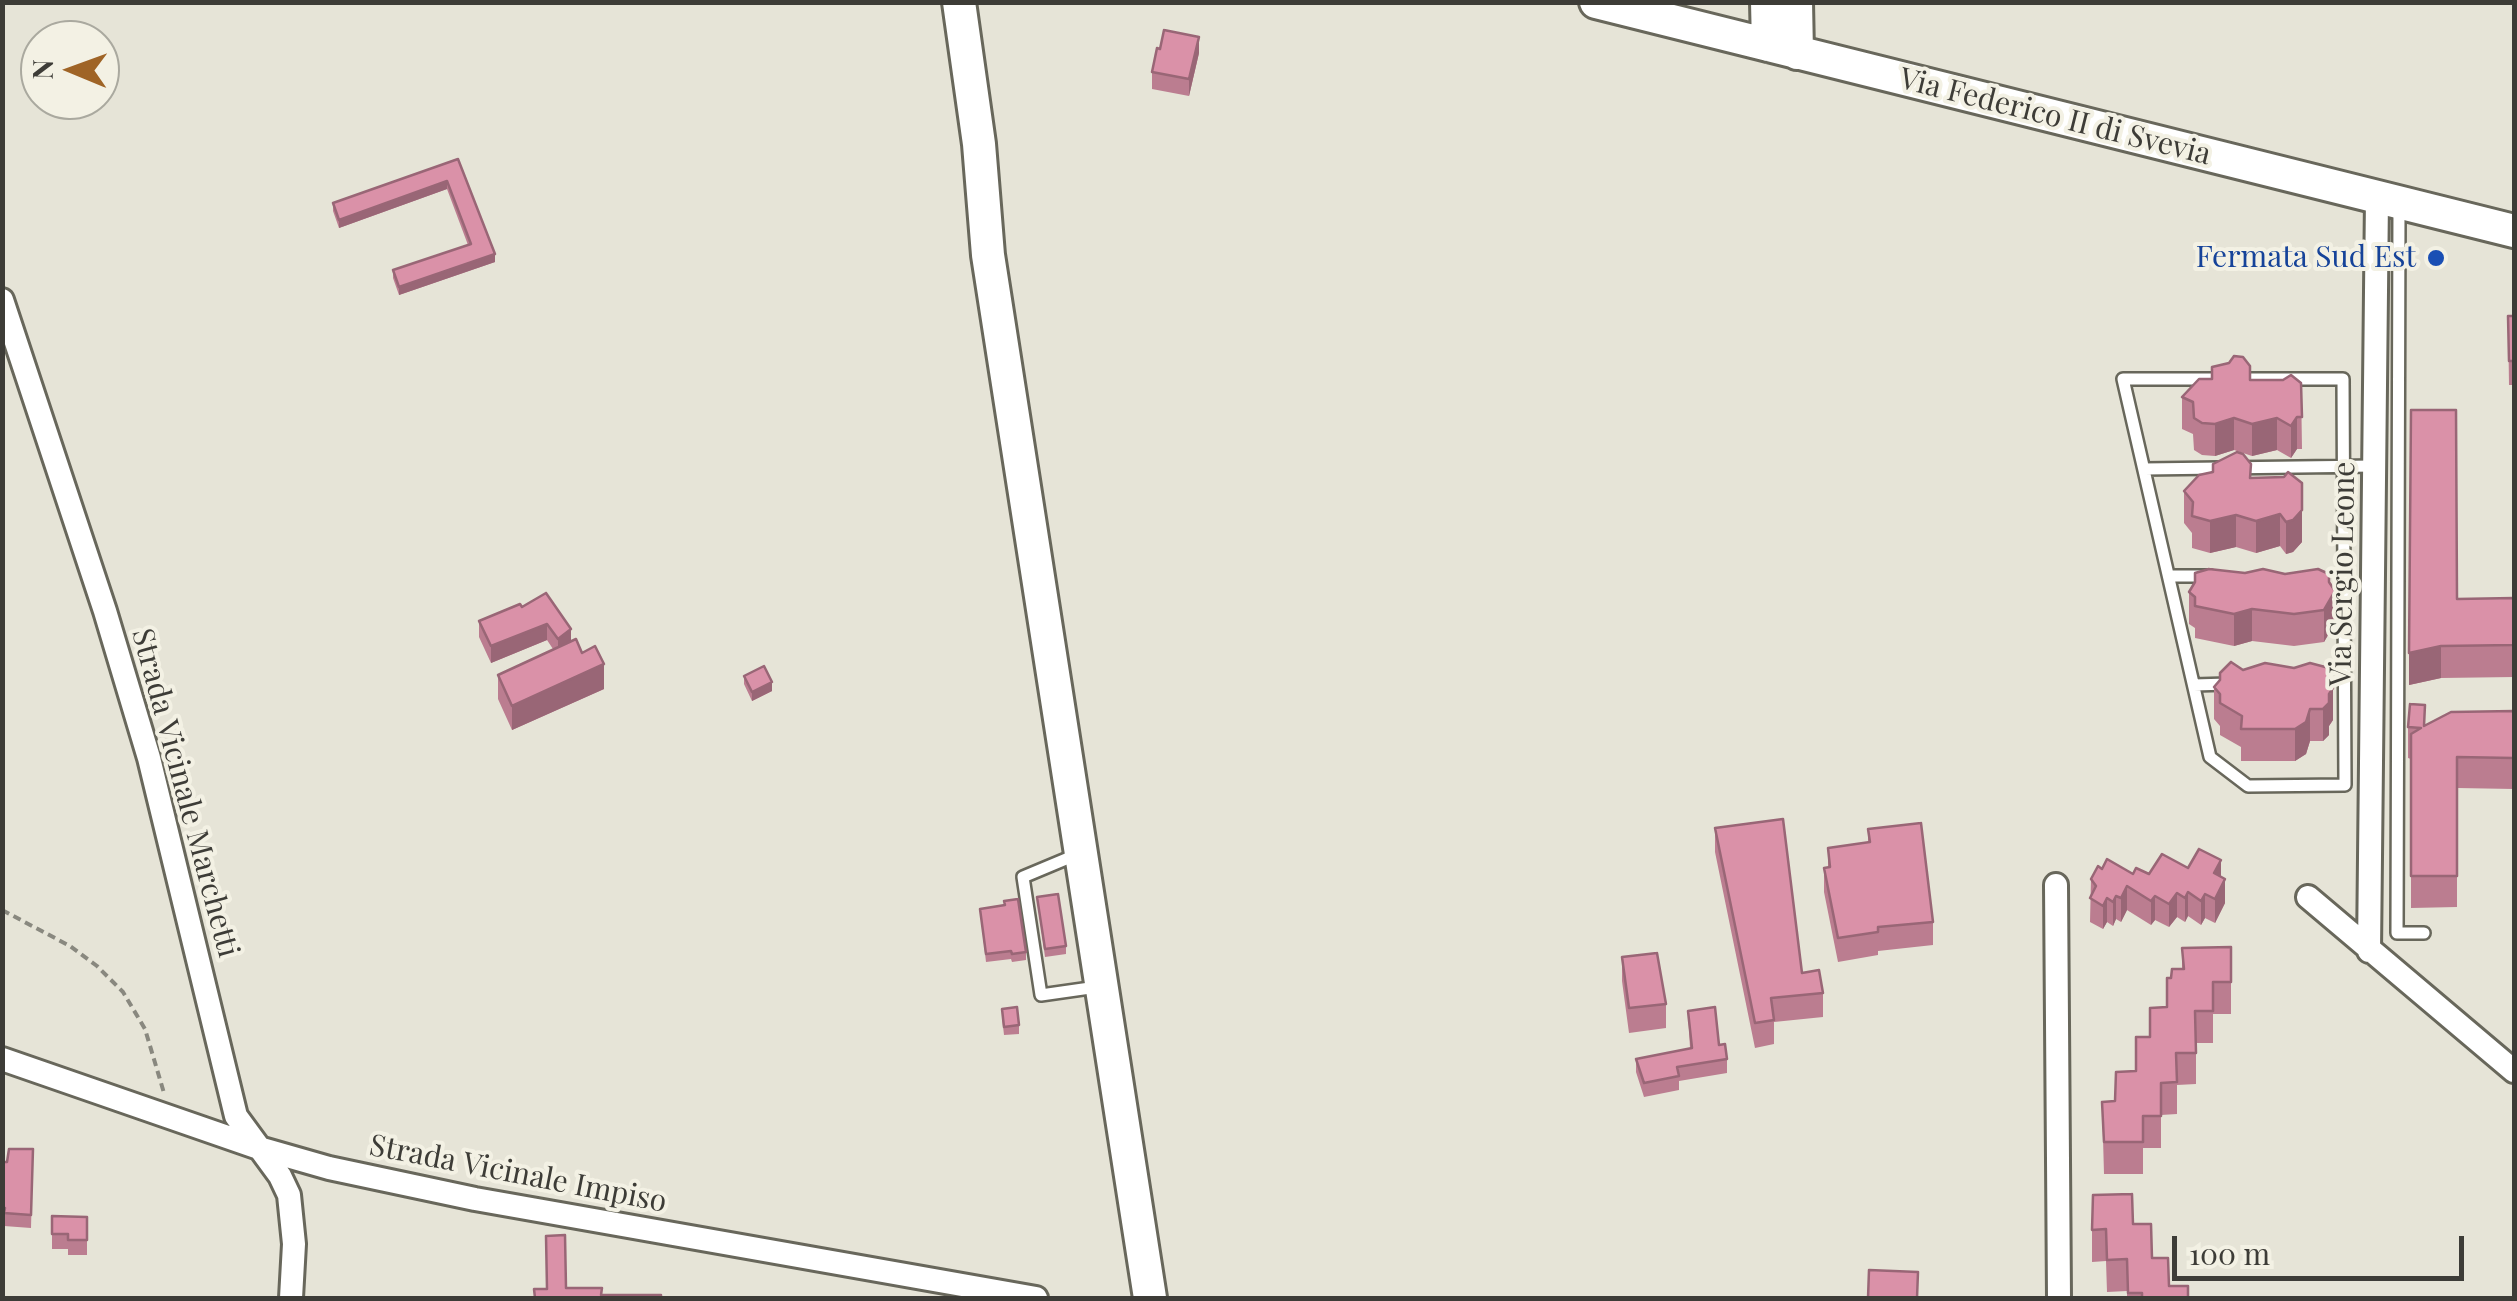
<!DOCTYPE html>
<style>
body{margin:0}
#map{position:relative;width:2517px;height:1301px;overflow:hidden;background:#e6e4d7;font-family:"Playfair Display",serif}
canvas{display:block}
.frame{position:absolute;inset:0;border:5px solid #3d3c37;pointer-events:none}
.north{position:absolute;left:20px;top:20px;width:100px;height:100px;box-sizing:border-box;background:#f3f1e4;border:2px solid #aaa99f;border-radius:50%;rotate:271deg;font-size:28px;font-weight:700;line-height:40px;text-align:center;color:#3d3c37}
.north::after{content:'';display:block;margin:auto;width:35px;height:45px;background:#9f6426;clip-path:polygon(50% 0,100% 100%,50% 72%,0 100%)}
.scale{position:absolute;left:2172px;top:1236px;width:292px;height:45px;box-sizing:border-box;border:5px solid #3d3c37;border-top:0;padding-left:12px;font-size:30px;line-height:35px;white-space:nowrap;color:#3d3c37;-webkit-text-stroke:8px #f3f1e4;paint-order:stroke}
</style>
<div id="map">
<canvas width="2517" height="1301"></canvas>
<div class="frame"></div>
<div class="north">N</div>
<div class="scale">100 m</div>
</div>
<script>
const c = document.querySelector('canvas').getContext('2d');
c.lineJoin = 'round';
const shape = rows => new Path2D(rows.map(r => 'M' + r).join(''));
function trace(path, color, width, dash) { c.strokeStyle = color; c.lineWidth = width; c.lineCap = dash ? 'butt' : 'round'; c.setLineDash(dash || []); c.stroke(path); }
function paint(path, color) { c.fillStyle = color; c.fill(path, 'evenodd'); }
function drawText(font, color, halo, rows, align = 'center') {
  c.font = font + ' "Playfair Display",serif'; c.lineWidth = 8; c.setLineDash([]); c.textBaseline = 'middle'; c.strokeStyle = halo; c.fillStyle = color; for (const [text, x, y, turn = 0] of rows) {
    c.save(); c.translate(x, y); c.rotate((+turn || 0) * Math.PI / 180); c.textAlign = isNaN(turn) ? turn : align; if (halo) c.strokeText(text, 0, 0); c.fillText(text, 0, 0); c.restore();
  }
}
const lane = shape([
 [2399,207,2397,933,2424,933],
 [2123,379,2343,379,2345,785,2248,786,2210,757,2123,379],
 [2144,469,2374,466],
 [2169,576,2210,576],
 [2194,685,2228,684],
 [1078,854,1023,877,1041,995,1097,987]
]);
const street = shape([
 [2,300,105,611,149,758,236,1116,280,1176,289,1195,294,1244,291,1298],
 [2056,885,2059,1298],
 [2308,897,2514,1071],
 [2369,951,2377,197],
 [2,1059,259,1148,329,1168,475,1199,1036,1298]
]);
const secondary = shape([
 [959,2,979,144,988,255,1150,1298],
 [1596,2,2514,231],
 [1767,2,1768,45],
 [1796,2,1797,53]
]);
trace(lane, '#68675b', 16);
trace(street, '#68675b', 28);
trace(secondary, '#68675b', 38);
trace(shape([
 [2,910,70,946,97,966,123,992,145,1029,164,1093]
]), '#89887f', 4, [8, 5]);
trace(lane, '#fff', 11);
trace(street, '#fff', 22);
trace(secondary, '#fff', 32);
paint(shape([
 [1199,53,1189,96,1152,89,1152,72],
 [458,159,495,262,399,295,393,278,393,270,468,245,447,189,339,228,333,211,333,203],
 [2508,316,2514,316,2514,385,2509,385],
 [2212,379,2301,383,2302,449,2297,449,2291,458,2277,450,2252,456,2234,450,2215,456,2202,455,2194,450,2193,434,2182,429,2182,397],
 [2213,472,2251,478,2302,542,2293,552,2286,554,2280,546,2256,553,2236,547,2210,553,2192,548,2192,533,2184,523,2184,491],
 [2245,573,2285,574,2329,582,2335,623,2324,642,2294,646,2252,641,2234,646,2195,638,2195,628,2189,624,2189,592],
 [2514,598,2514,677,2441,678,2409,685,2457,599],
 [522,607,571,641,582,653,604,689,512,730,498,699,498,675,553,649,547,640,491,663,479,637,479,621],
 [2294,668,2333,720,2329,726,2329,735,2323,741,2310,741,2306,754,2295,761,2241,761,2241,747,2220,735,2220,726,2214,719,2214,687,2243,670],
 [744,676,772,691,752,701,744,684],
 [2514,711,2514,789,2457,788,2457,907,2411,908,2411,759,2408,758,2408,727],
 [1715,828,1802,973,1823,993,1823,1017,1774,1022,1774,1044,1755,1048,1715,852],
 [1868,829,1933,922,1933,945,1878,951,1878,955,1838,962,1824,892,1824,868,1828,868,1828,848,1868,843],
 [2188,868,2221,877,2225,903,2215,923,2205,918,2201,925,2188,916,2185,922,2177,917,2169,927,2155,920,2151,925,2127,910,2121,922,2116,919,2113,926,2107,922,2103,929,2090,922,2091,879,2102,869,2133,874,2149,874],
 [1037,897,1066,946,1066,954,1045,957],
 [980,909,1026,952,1026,960,1012,962,1011,959,986,962],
 [2231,947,2231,1014,2213,1014,2213,1043,2196,1043,2196,1084,2177,1085,2177,1114,2161,1115,2161,1148,2143,1148,2143,1174,2104,1174,2102,1102,2115,1101,2136,1071,2150,1037,2167,1007,2171,978,2182,969,2182,948],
 [1622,957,1666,1004,1666,1028,1629,1033,1622,981],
 [1688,1011,1719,1045,1727,1059,1727,1073,1679,1081,1679,1090,1644,1097,1636,1072,1636,1059,1690,1048],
 [1002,1017,1019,1025,1019,1034,1004,1035],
 [33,1149,31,1228,4,1226,4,1220,2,1220,2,1162,7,1162],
 [52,1216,87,1217,87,1255,68,1255,68,1249,52,1249],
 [2133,1224,2169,1286,2188,1298,2127,1298,2127,1291,2107,1292,2106,1261,2092,1262,2092,1230]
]), '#bb7d90');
paint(shape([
 [1199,37,1199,53,1189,96,1189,79],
 [447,181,447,189,339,228,339,220],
 [495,254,495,262,399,295,399,287],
 [2297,417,2297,449,2291,458,2291,426],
 [2234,418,2234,450,2215,456,2215,424],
 [2277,418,2277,450,2252,456,2252,424],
 [2302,510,2302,542,2293,552,2286,554,2286,522],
 [2280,514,2280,546,2256,553,2256,521],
 [2236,515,2236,547,2210,553,2210,521],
 [2335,591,2335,623,2324,642,2324,610],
 [2252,609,2252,641,2234,646,2234,614],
 [547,624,547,640,491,663,491,646],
 [571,629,571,645,558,655,558,639],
 [2441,646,2441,678,2409,685,2409,653],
 [604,664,604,689,512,730,512,706],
 [772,682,772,691,752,701,752,692],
 [2333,688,2333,720,2329,726,2329,735,2323,741,2323,709],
 [2310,709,2310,741,2306,754,2295,761,2295,729],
 [2221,860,2221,884,2214,873],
 [2225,879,2225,903,2215,923,2215,899],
 [2127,886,2127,910,2121,922,2121,898],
 [2188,892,2188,916,2185,922,2185,898],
 [2177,893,2177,917,2169,927,2169,904],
 [2205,894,2205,918,2201,925,2201,901],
 [2116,896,2116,919,2113,926,2113,902],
 [2155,896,2155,920,2151,925,2151,901],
 [2107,898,2107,922,2103,929,2103,906]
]), '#996676');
const building = shape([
 [1164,30,1199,37,1189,79,1152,72,1157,48,1160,49,1164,30],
 [458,159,495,254,399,287,393,270,471,244,447,181,339,220,333,203,458,159],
 [2508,316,2514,316,2514,361,2509,361,2508,316],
 [2234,356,2243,357,2250,366,2250,380,2283,380,2291,375,2301,383,2302,417,2297,417,2291,426,2277,418,2252,424,2234,418,2215,424,2202,423,2194,418,2193,402,2182,397,2199,379,2212,379,2212,367,2229,363,2234,356],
 [2411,410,2456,410,2457,599,2514,598,2514,645,2441,646,2409,653,2411,410],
 [2237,452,2243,454,2251,464,2250,478,2284,477,2288,472,2302,483,2302,510,2293,520,2286,522,2280,514,2256,521,2236,515,2210,521,2192,516,2193,502,2184,491,2199,475,2213,472,2213,464,2237,452],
 [2209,569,2245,573,2263,569,2285,574,2318,569,2329,574,2329,582,2335,591,2324,610,2294,614,2252,609,2234,614,2195,606,2195,597,2189,592,2195,582,2195,573,2209,569],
 [546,593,571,629,558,639,547,624,491,646,479,621,520,604,522,607,546,593],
 [576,639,582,653,595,646,604,664,512,706,498,675,576,639],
 [2231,662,2243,670,2265,663,2294,668,2310,663,2329,668,2333,688,2329,694,2329,703,2323,709,2310,709,2306,722,2295,729,2241,729,2242,716,2220,703,2220,694,2214,687,2220,680,2220,673,2231,662],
 [764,666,772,682,752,692,744,676,764,666],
 [2410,704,2425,705,2424,726,2451,712,2514,711,2514,758,2457,757,2457,876,2411,876,2411,734,2421,728,2408,727,2410,704],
 [1783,819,1802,973,1819,970,1823,993,1771,998,1774,1020,1755,1023,1715,828,1783,819],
 [1921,823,1933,922,1878,927,1878,932,1838,938,1824,868,1830,867,1828,848,1870,842,1868,829,1921,823],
 [2199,849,2221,860,2214,873,2225,879,2215,899,2205,894,2201,901,2188,892,2185,898,2177,893,2169,904,2155,896,2151,901,2127,886,2121,898,2116,896,2113,902,2107,898,2103,906,2090,898,2096,886,2091,879,2098,866,2102,869,2107,859,2133,874,2136,868,2149,874,2162,854,2188,868,2199,849],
 [1058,894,1066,946,1045,949,1037,897,1058,894],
 [1018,899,1026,952,1012,954,1011,951,986,954,980,909,1005,905,1004,901,1018,899],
 [2231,947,2231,982,2213,982,2213,1011,2195,1011,2196,1053,2176,1053,2177,1082,2161,1083,2161,1116,2143,1116,2143,1142,2104,1142,2102,1102,2115,1101,2116,1072,2136,1071,2136,1037,2150,1037,2150,1008,2167,1007,2167,978,2171,978,2172,969,2184,969,2182,948,2231,947],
 [1657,953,1666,1004,1629,1008,1622,957,1657,953],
 [1017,1007,1019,1025,1004,1027,1002,1009,1017,1007],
 [1715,1007,1719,1045,1725,1044,1727,1059,1677,1067,1679,1076,1644,1083,1636,1059,1692,1048,1688,1011,1715,1007],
 [9,1149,33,1149,31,1215,4,1213,5,1208,2,1208,2,1162,7,1162,9,1149],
 [2132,1194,2133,1224,2151,1224,2152,1258,2168,1258,2169,1286,2188,1286,2188,1298,2142,1298,2142,1293,2128,1293,2127,1259,2107,1260,2106,1229,2092,1230,2093,1195,2132,1194],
 [52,1216,87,1217,87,1240,68,1240,68,1234,52,1234,52,1216],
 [565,1235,566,1288,602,1288,601,1295,661,1295,661,1298,535,1298,534,1289,547,1289,546,1236,565,1235],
 [1869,1270,1918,1272,1917,1298,1868,1298,1869,1270]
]);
paint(building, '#da91a8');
trace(building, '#996676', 2.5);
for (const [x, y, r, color] of [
 [2436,258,10,"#1a4fb4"]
]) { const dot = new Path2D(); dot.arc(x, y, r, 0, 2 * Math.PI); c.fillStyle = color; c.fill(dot); trace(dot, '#f3f1e4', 4); }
drawText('30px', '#3d3c37', '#f3f1e4', [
 ["Via Federico II di Svevia",2055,117,14],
 ["Via Sergio Leone",2343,574,-89],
 ["Strada Vicinale Marchetti",185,793,75],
 ["Strada Vicinale Impiso",518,1174,11]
]);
drawText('30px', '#164399', '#f3f1e4', [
 ["Fermata Sud Est",2416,258]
], 'right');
</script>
